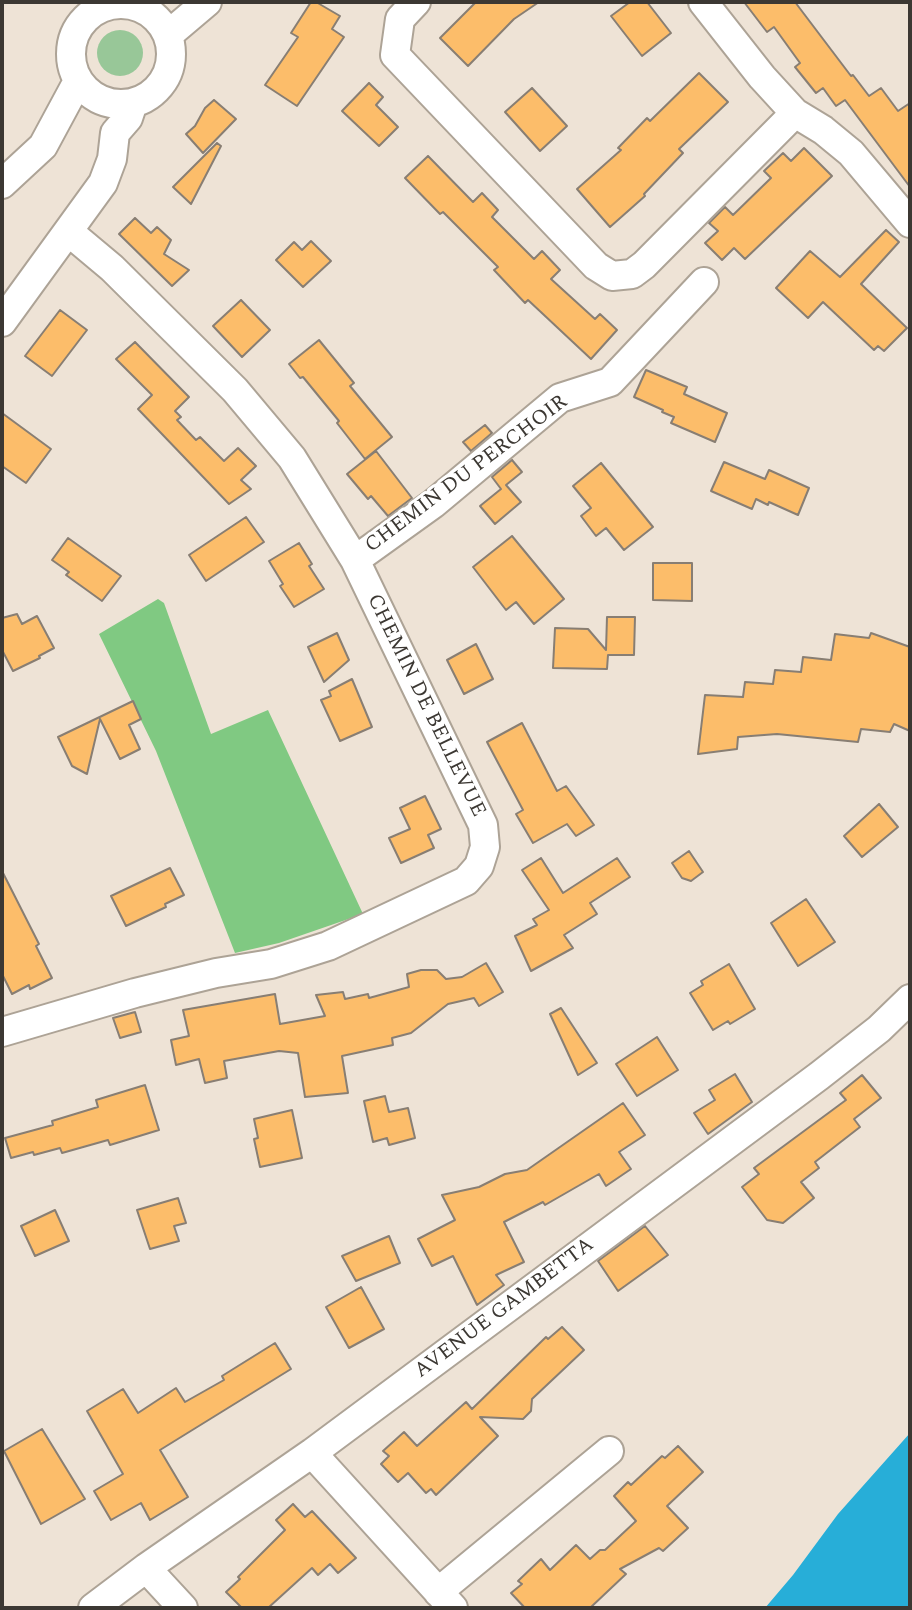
<!DOCTYPE html>
<style>
body{margin:0}
#map{position:relative;width:912px;height:1610px;overflow:hidden;background:#eee3d6;font-family:Spectral,serif}
canvas{display:block}
.frame{position:absolute;inset:0;border:4px solid #3c3833;pointer-events:none}
</style>
<div id="map">
<canvas width="912" height="1610"></canvas>
<div class="frame"></div>
</div>
<script>
const c = document.querySelector('canvas').getContext('2d');
c.lineJoin = 'round';
function paint(path, color) { c.fillStyle = color; c.fill(path, 'evenodd'); }
const shape = rows => new Path2D(rows.map(r => 'M' + r).join(''));
function trace(path, color, width, dash) { c.strokeStyle = color; c.lineWidth = width; c.lineCap = dash ? 'butt' : 'round'; c.setLineDash(dash || []); c.stroke(path); }
function drawText(font, color, halo, rows, align = 'center') {
  c.font = font + ' Spectral,serif'; c.lineWidth = 6; c.setLineDash([]); c.textBaseline = 'middle'; c.strokeStyle = halo; c.fillStyle = color; for (const [text, x, y, turn = 0] of rows) {
    c.save(); c.translate(x, y); c.rotate((+turn || 0) * Math.PI / 180); c.textAlign = isNaN(turn) ? turn : align; if (halo) c.strokeText(text, 0, 0); c.fillText(text, 0, 0); c.restore();
  }
}
paint(shape([
 '97 53a23 23 0 1 1 46 0a23 23 0 1 1-46 0Z'
]), '#98c798');
paint(shape([
 [158,599,164,603,211,734,268,710,363,914,279,943,235,953,156,751,99,634]
]), '#80c982');
paint(shape([
 [910,1433,910,1608,765,1608,793,1575,838,1514]
]), '#27aed8');
const building = shape([
 [311,2,316,2,340,16,332,29,344,37,297,106,265,85,298,37,291,33,311,2],
 [476,2,539,2,514,19,468,66,440,38,476,2],
 [630,2,647,2,671,33,642,56,611,16,630,2],
 [744,2,795,2,851,76,853,75,869,96,881,88,898,111,910,103,910,187,845,100,836,106,823,88,816,93,795,67,800,63,774,27,767,32,744,2],
 [699,73,728,102,679,149,683,153,644,194,645,196,610,227,577,189,621,150,618,148,647,118,650,121,699,73],
 [369,83,383,97,376,105,398,127,379,146,342,111,369,83],
 [532,88,567,126,540,151,505,112,532,88],
 [214,100,236,119,203,153,186,134,195,126,205,108,214,100],
 [217,143,221,146,191,204,173,187,217,143],
 [804,148,832,176,745,259,734,248,722,260,705,243,718,231,709,223,725,207,733,215,771,178,764,171,783,153,791,161,804,148],
 [428,156,473,202,482,193,498,210,492,217,534,259,542,251,560,270,551,279,595,319,600,314,617,330,591,359,528,300,525,303,494,270,498,267,443,212,440,214,405,178,428,156],
 [135,218,151,233,157,227,171,240,164,254,189,270,172,286,119,234,135,218],
 [886,230,899,242,861,284,907,328,884,351,878,346,874,350,823,302,808,318,776,288,810,251,840,277,886,230],
 [311,241,331,261,303,287,276,260,294,242,302,250,311,241],
 [241,300,270,330,242,357,213,326,241,300],
 [60,310,87,330,52,376,25,356,60,310],
 [319,340,354,383,350,386,392,437,365,459,337,423,339,421,303,377,300,378,289,364,319,340],
 [135,342,189,397,175,411,181,417,177,420,196,440,200,437,224,461,238,448,256,466,241,480,251,489,229,504,138,409,152,395,116,359,135,342],
 [646,370,687,387,684,394,727,413,715,442,671,423,674,417,662,412,663,410,634,397,646,370],
 [2,413,51,449,26,483,2,466,2,413],
 [485,425,492,433,471,451,463,442,485,425],
 [376,451,412,498,388,516,371,496,368,499,347,474,376,451],
 [512,460,522,472,506,485,521,502,495,524,480,506,501,489,492,477,512,460],
 [724,462,765,479,769,470,809,488,798,515,769,502,768,505,756,499,752,509,711,491,724,462],
 [601,463,653,527,624,550,606,528,596,536,581,516,591,508,573,486,601,463],
 [246,517,264,542,206,581,189,555,246,517],
 [512,536,564,599,534,624,516,602,506,610,473,567,512,536],
 [68,538,121,576,102,601,66,575,69,572,52,560,68,538],
 [299,543,312,564,309,566,324,589,294,607,280,586,283,584,269,561,299,543],
 [653,563,692,563,692,601,653,600,653,563],
 [17,614,22,624,37,616,54,648,39,656,40,658,13,671,2,650,2,618,17,614],
 [607,617,635,617,634,655,608,655,607,669,553,668,555,628,588,629,606,650,607,617],
 [337,633,349,660,324,682,308,647,337,633],
 [871,633,910,647,910,731,894,724,890,732,861,729,858,742,777,734,738,737,737,749,698,754,705,695,743,697,745,682,773,684,775,670,801,672,803,657,831,660,835,634,869,638,871,633],
 [476,644,493,679,464,694,447,660,476,644],
 [352,679,372,727,340,741,321,700,331,696,329,691,352,679],
 [133,701,141,719,129,725,140,749,120,759,100,719,87,774,72,766,58,737,133,701],
 [522,723,557,791,566,786,594,825,576,836,567,824,533,843,516,814,523,810,487,742,522,723],
 [425,796,441,829,428,835,434,848,401,863,389,838,410,829,400,808,425,796],
 [879,804,898,827,862,857,844,836,879,804],
 [689,851,703,872,691,881,682,878,672,863,689,851],
 [541,858,563,893,617,858,630,877,590,903,597,914,564,935,573,948,531,971,515,936,537,925,533,919,549,910,522,870,541,858],
 [170,868,184,895,165,904,166,907,126,926,111,896,170,868],
 [2,871,39,944,36,946,52,978,30,989,29,985,12,994,2,974,2,871],
 [806,899,835,942,798,966,771,923,806,899],
 [486,963,503,992,479,1006,474,998,448,1004,411,1033,392,1038,393,1045,342,1056,348,1093,305,1097,298,1053,279,1051,224,1061,227,1078,205,1083,199,1059,176,1065,171,1040,189,1036,183,1010,275,994,280,1024,325,1016,316,995,343,992,345,999,368,994,369,998,409,987,407,974,421,970,437,970,446,979,462,977,486,963],
 [729,964,755,1009,730,1024,728,1021,713,1030,690,993,703,985,701,981,729,964],
 [561,1008,597,1063,578,1075,550,1014,561,1008],
 [135,1012,141,1032,120,1038,113,1018,135,1012],
 [657,1037,678,1070,637,1096,616,1064,657,1037],
 [735,1074,752,1102,708,1134,694,1113,715,1100,709,1090,735,1074],
 [862,1075,881,1098,854,1119,860,1127,815,1162,819,1168,801,1182,814,1198,783,1223,767,1220,742,1187,759,1174,754,1168,846,1100,840,1093,862,1075],
 [145,1085,159,1130,110,1145,108,1140,62,1153,60,1148,34,1155,33,1152,11,1158,5,1138,53,1125,52,1121,98,1107,96,1100,145,1085],
 [385,1096,389,1112,408,1108,415,1138,389,1145,387,1138,373,1142,364,1101,385,1096],
 [623,1103,645,1135,619,1152,631,1169,606,1186,599,1174,545,1205,543,1202,504,1222,524,1262,496,1275,504,1285,477,1305,453,1256,432,1266,418,1239,455,1220,442,1195,479,1187,505,1174,527,1170,623,1103],
 [292,1110,302,1158,260,1167,254,1139,258,1138,254,1119,292,1110],
 [178,1198,186,1223,174,1226,179,1241,150,1249,137,1210,178,1198],
 [55,1210,69,1241,35,1256,21,1226,55,1210],
 [645,1226,668,1255,618,1291,598,1261,645,1226],
 [389,1236,400,1263,356,1281,342,1256,389,1236],
 [361,1287,384,1329,349,1348,326,1307,361,1287],
 [562,1327,584,1350,532,1399,531,1411,523,1419,480,1417,498,1436,436,1495,431,1489,426,1493,408,1473,398,1482,381,1464,389,1456,383,1451,404,1432,417,1446,466,1402,472,1409,546,1337,548,1339,562,1327],
 [275,1343,291,1369,160,1450,188,1497,150,1520,141,1503,111,1520,94,1491,123,1474,87,1411,123,1389,138,1413,176,1388,185,1402,224,1380,222,1376,275,1343],
 [42,1429,85,1499,41,1524,4,1451,42,1429],
 [678,1446,703,1472,667,1506,688,1528,663,1551,659,1548,620,1569,626,1574,590,1608,525,1608,511,1593,522,1584,518,1581,541,1559,550,1570,576,1545,590,1559,600,1550,605,1550,636,1521,614,1496,628,1482,631,1485,662,1456,665,1458,678,1446],
 [293,1504,305,1517,312,1511,356,1558,338,1573,330,1564,318,1575,312,1568,268,1608,242,1608,226,1592,240,1579,238,1577,285,1530,276,1520,293,1504]
]);
paint(building, '#fcbd6a');
trace(building, '#887e73', 2);
const minor = shape([
 [416,2,400,19,395,55,596,266,612,276,632,274,644,265,795,113],
 [703,2,762,77,795,113,823,130,851,153,910,223],
 '71 54a50 50 0 1 1 100 0a50 50 0 1 1-100 0Z',
 [168,35,207,2],
 [2,184,43,146,78,81],
 [2,322,103,183,112,159,115,133,128,118,133,103],
 [355,560,433,504,560,398,610,382,704,282],
 [2,1032,135,993,216,973,271,964,328,946,466,881,479,866,485,847,483,825,355,560,292,458,235,390,112,268,69,232],
 [312,1453,453,1608],
 [146,1568,183,1608],
 [438,1592,609,1451],
 [93,1608,146,1568,312,1453,819,1076,879,1029,910,999]
]);
trace(minor, '#ada396', 32);
trace(minor, '#fff', 28);
drawText('21px', '#3c3833', '#fff', [
 ["CHEMIN DU PERCHOIR",467,475,-37],
 ["CHEMIN DE BELLEVUE",425,706,64],
 ["AVENUE GAMBETTA",505,1309,-37]
]);
</script>
